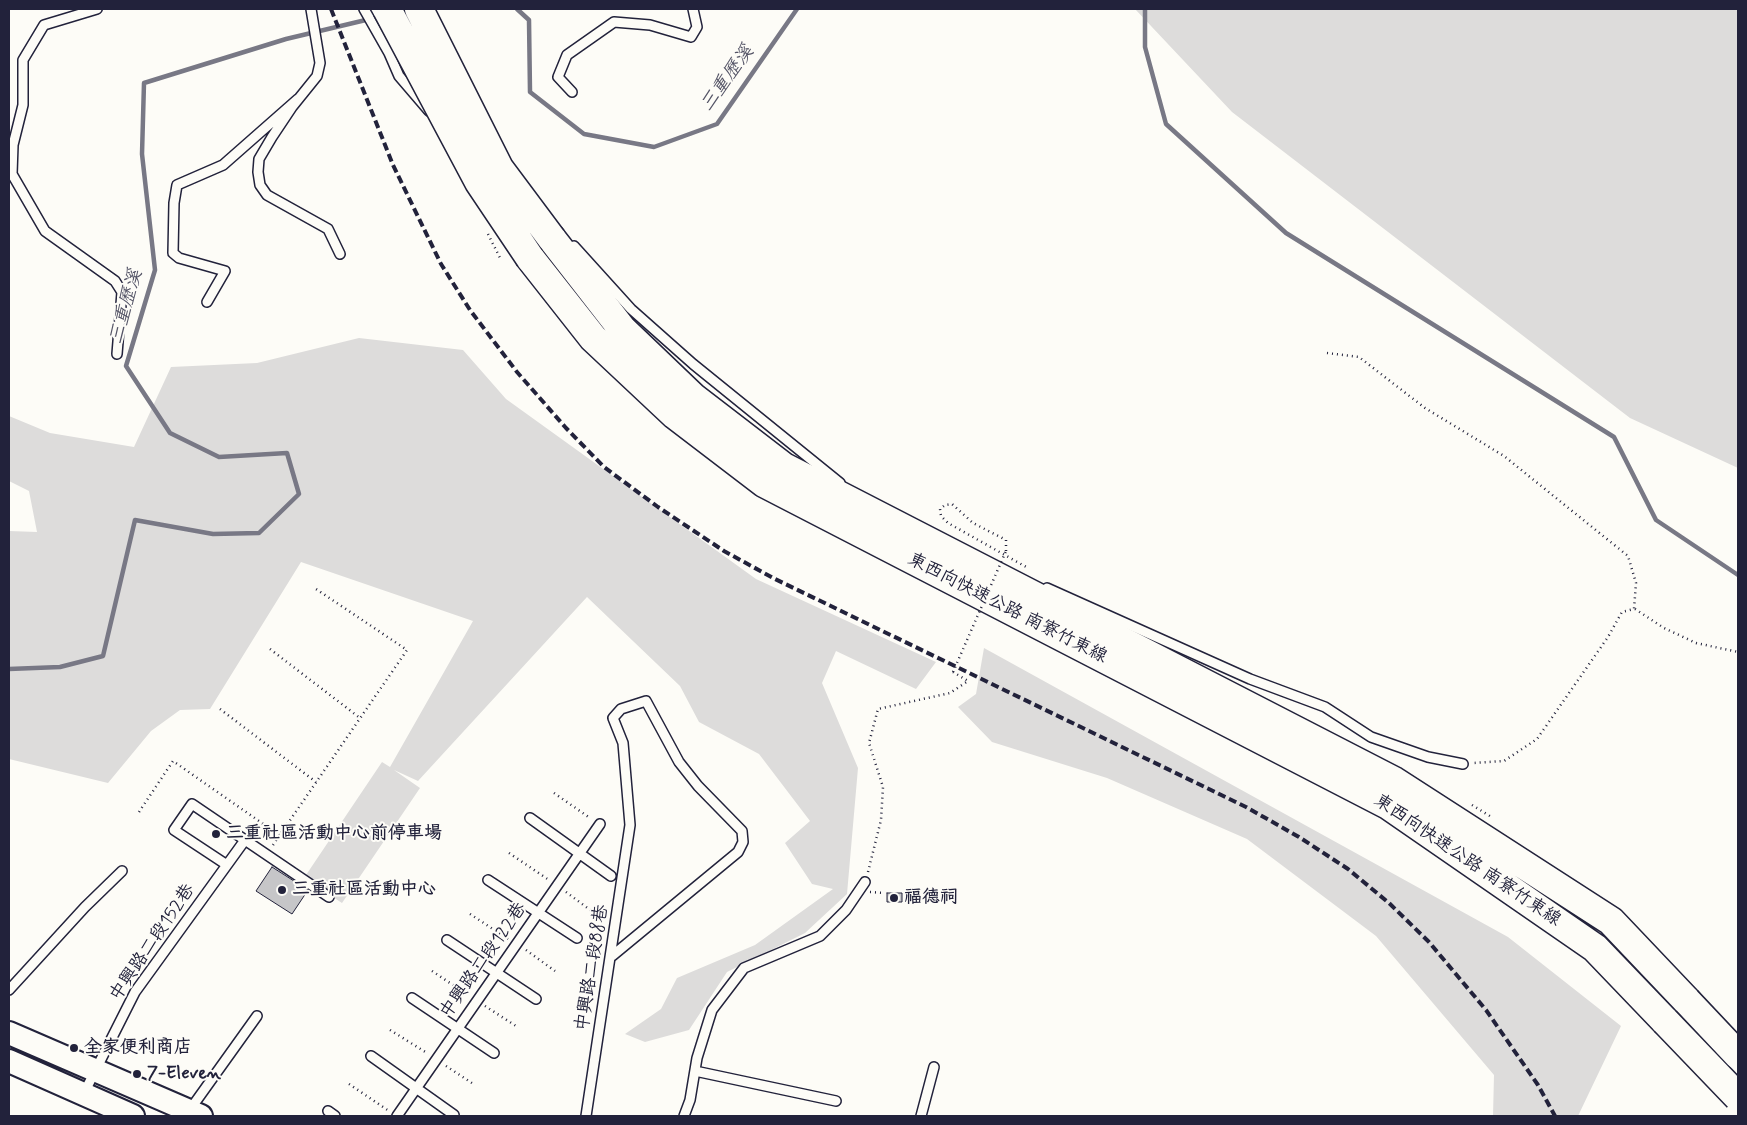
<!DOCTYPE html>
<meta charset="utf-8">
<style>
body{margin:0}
#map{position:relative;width:1747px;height:1125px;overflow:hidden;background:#fdfcf7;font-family:Mynerve,sans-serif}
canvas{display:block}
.frame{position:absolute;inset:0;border:10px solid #22223b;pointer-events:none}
</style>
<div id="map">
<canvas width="1747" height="1125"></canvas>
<div class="frame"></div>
</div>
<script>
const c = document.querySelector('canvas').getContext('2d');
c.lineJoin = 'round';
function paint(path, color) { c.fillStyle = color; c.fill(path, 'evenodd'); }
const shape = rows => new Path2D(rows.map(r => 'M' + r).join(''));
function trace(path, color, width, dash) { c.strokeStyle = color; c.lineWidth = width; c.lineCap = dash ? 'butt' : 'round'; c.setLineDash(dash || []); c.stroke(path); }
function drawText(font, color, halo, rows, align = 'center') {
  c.font = font + ' Mynerve,"LXGW WenKai TC",sans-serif'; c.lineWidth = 4; c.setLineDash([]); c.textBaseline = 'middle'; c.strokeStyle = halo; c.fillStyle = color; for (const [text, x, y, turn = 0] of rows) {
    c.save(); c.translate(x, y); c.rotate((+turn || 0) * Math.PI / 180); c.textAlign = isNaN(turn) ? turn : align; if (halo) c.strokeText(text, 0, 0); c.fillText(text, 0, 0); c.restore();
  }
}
paint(shape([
 [1135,9,1738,9,1738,468,1630,418,1232,112],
 [359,338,463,350,506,399,756,579,936,662,916,689,836,651,822,683,858,768,847,894,805,933,727,972,689,1030,645,1042,625,1034,661,1009,677,978,755,945,833,889,812,884,785,843,810,821,759,754,699,722,680,686,587,597,418,781,394,770,420,788,342,903,304,878,382,762,390,767,473,621,301,562,210,709,180,710,151,731,108,783,9,759,9,531,37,532,29,491,9,481,9,416,50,433,134,447,171,367,257,363],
 [984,648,1508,937,1621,1026,1578,1116,1493,1116,1494,1075,1376,936,1247,839,1107,778,992,742,958,707,976,694]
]), '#dddcdb');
trace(shape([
 [517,9,529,20,530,92,584,134,654,147,717,124,797,9],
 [1145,9,1145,47,1166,124,1286,233,1614,437,1656,520,1738,575],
 [9,669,60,667,103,656,135,520,213,534,259,533,299,494,287,453,219,457,170,433,126,366,155,270,142,154,144,83,286,39,370,19]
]), '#787885', 4.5);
const building = shape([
 [272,867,308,890,292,914,256,891,272,867],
 [887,893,902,893,902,902,887,902,887,893]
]);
paint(building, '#c6c6c8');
trace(building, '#22223b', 1);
const lane = shape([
 [97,9,44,25,23,60,23,105,13,145,12,174,45,231,115,281,122,292,117,354],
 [311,9,320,63,317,76,292,107,272,137,259,159,258,172,260,185,267,195,328,229,340,254],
 [364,9,389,53,399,76,429,111],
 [572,92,558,77,567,55,614,22,650,25,691,37,697,27,693,9],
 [574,246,631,309,693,364,840,483],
 [207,302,225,271,179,258,173,253,174,203,177,185,223,165,298,99],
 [1047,588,1250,679,1325,707,1371,737,1428,757,1463,764],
 [530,818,611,876],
 [245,840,329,897],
 [488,880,577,938],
 [447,940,536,999],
 [9,990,85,907,122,871],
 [412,998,494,1053],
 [371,1056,454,1115],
 [695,1071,836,1101],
 [84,1093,135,992,245,840,192,804,174,830,227,865],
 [189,1111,257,1016],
 [328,1111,335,1116],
 [397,1116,600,824],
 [586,1116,630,825,623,743,613,718,621,709,646,701,679,762,698,786,742,831,743,842,738,852,612,956],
 [684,1116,690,1100,697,1058,712,1010,744,968,820,936,846,910,865,882],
 [921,1116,934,1067]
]);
const secondary = shape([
 [9,1033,201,1116],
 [9,1061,133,1116]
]);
const highway = shape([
 [552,239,622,329,693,397,784,467,1394,781,1611,921,1687,1001],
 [530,258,593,338,675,415,764,483,1388,805,1595,948,1665,1021]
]);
trace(lane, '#22223b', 12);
trace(secondary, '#22223b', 26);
trace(highway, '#22223b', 31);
trace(shape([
 [488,234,500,258],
 [1327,353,1359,357,1425,408,1504,456,1628,556,1636,583,1634,609,1622,612,1608,637,1537,739,1504,761,1473,763],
 [1006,551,1006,540,973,523,952,504,945,505,940,509,941,516,948,523,1028,568],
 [1635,609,1664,628,1696,643,1738,652],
 [270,649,360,718],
 [220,709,316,782],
 [554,793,590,818],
 [1472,805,1493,818],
 [139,812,173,761,279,835],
 [273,845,407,650,316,589],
 [509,853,549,880],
 [868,872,881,820,883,787,869,743,878,709,950,693,968,681,953,672],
 [566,892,593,912],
 [870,892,884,893],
 [470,914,508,939],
 [526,950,555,971],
 [432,971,468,995],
 [485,1006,516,1026],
 [390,1030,427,1053],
 [446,1066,475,1085],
 [349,1084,389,1111]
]), '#22223b', 2.5, [1, 4]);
trace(lane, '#fdfcf7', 9);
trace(secondary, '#fdfcf7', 22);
trace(highway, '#fdfcf7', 28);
trace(shape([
 [331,9,393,165,441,264,470,310,517,372,566,428,604,467,658,507,724,551,775,579,1246,807,1299,837,1348,869,1389,903,1429,942,1486,1010,1538,1085,1555,1116]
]), '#22223b', 4, [8, 4]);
const highwayBridge = shape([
 [387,9,479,182,530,258],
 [419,9,499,168,552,239],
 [1687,1001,1738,1055],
 [1665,1021,1738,1097]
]);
trace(highwayBridge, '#22223b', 31, []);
trace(shape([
 [953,672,1006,551]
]), '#22223b', 2.5, [1, 4]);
trace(highwayBridge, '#fdfcf7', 28);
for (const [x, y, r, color] of [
 [216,834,5,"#22223b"],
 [282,890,5,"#22223b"],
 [894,898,5,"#22223b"],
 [74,1048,5,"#22223b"],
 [137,1074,5,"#22223b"]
]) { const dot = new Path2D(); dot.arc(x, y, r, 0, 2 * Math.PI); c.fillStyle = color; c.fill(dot); trace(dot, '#fdfcf7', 2); }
drawText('18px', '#22223b', '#fdfcf7', [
 ["東西向快速公路 南寮竹東線",1007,609,27],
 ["東西向快速公路 南寮竹東線",1467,861,34],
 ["中興路二段152巷",153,943,-56],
 ["中興路二段122巷",484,961,-55],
 ["中興路二段88巷",593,968,-81]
]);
drawText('bold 18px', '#22223b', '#fdfcf7', [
 ["三重社區活動中心前停車場",226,834],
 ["三重社區活動中心",292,890],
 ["福德祠",904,898],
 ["全家便利商店",84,1048],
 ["7-Eleven",147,1074]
], 'left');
drawText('italic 19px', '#545466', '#fdfcf7', [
 ["三重歷溪",728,79,-54],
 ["三重歷溪",127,307,-74]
]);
</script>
